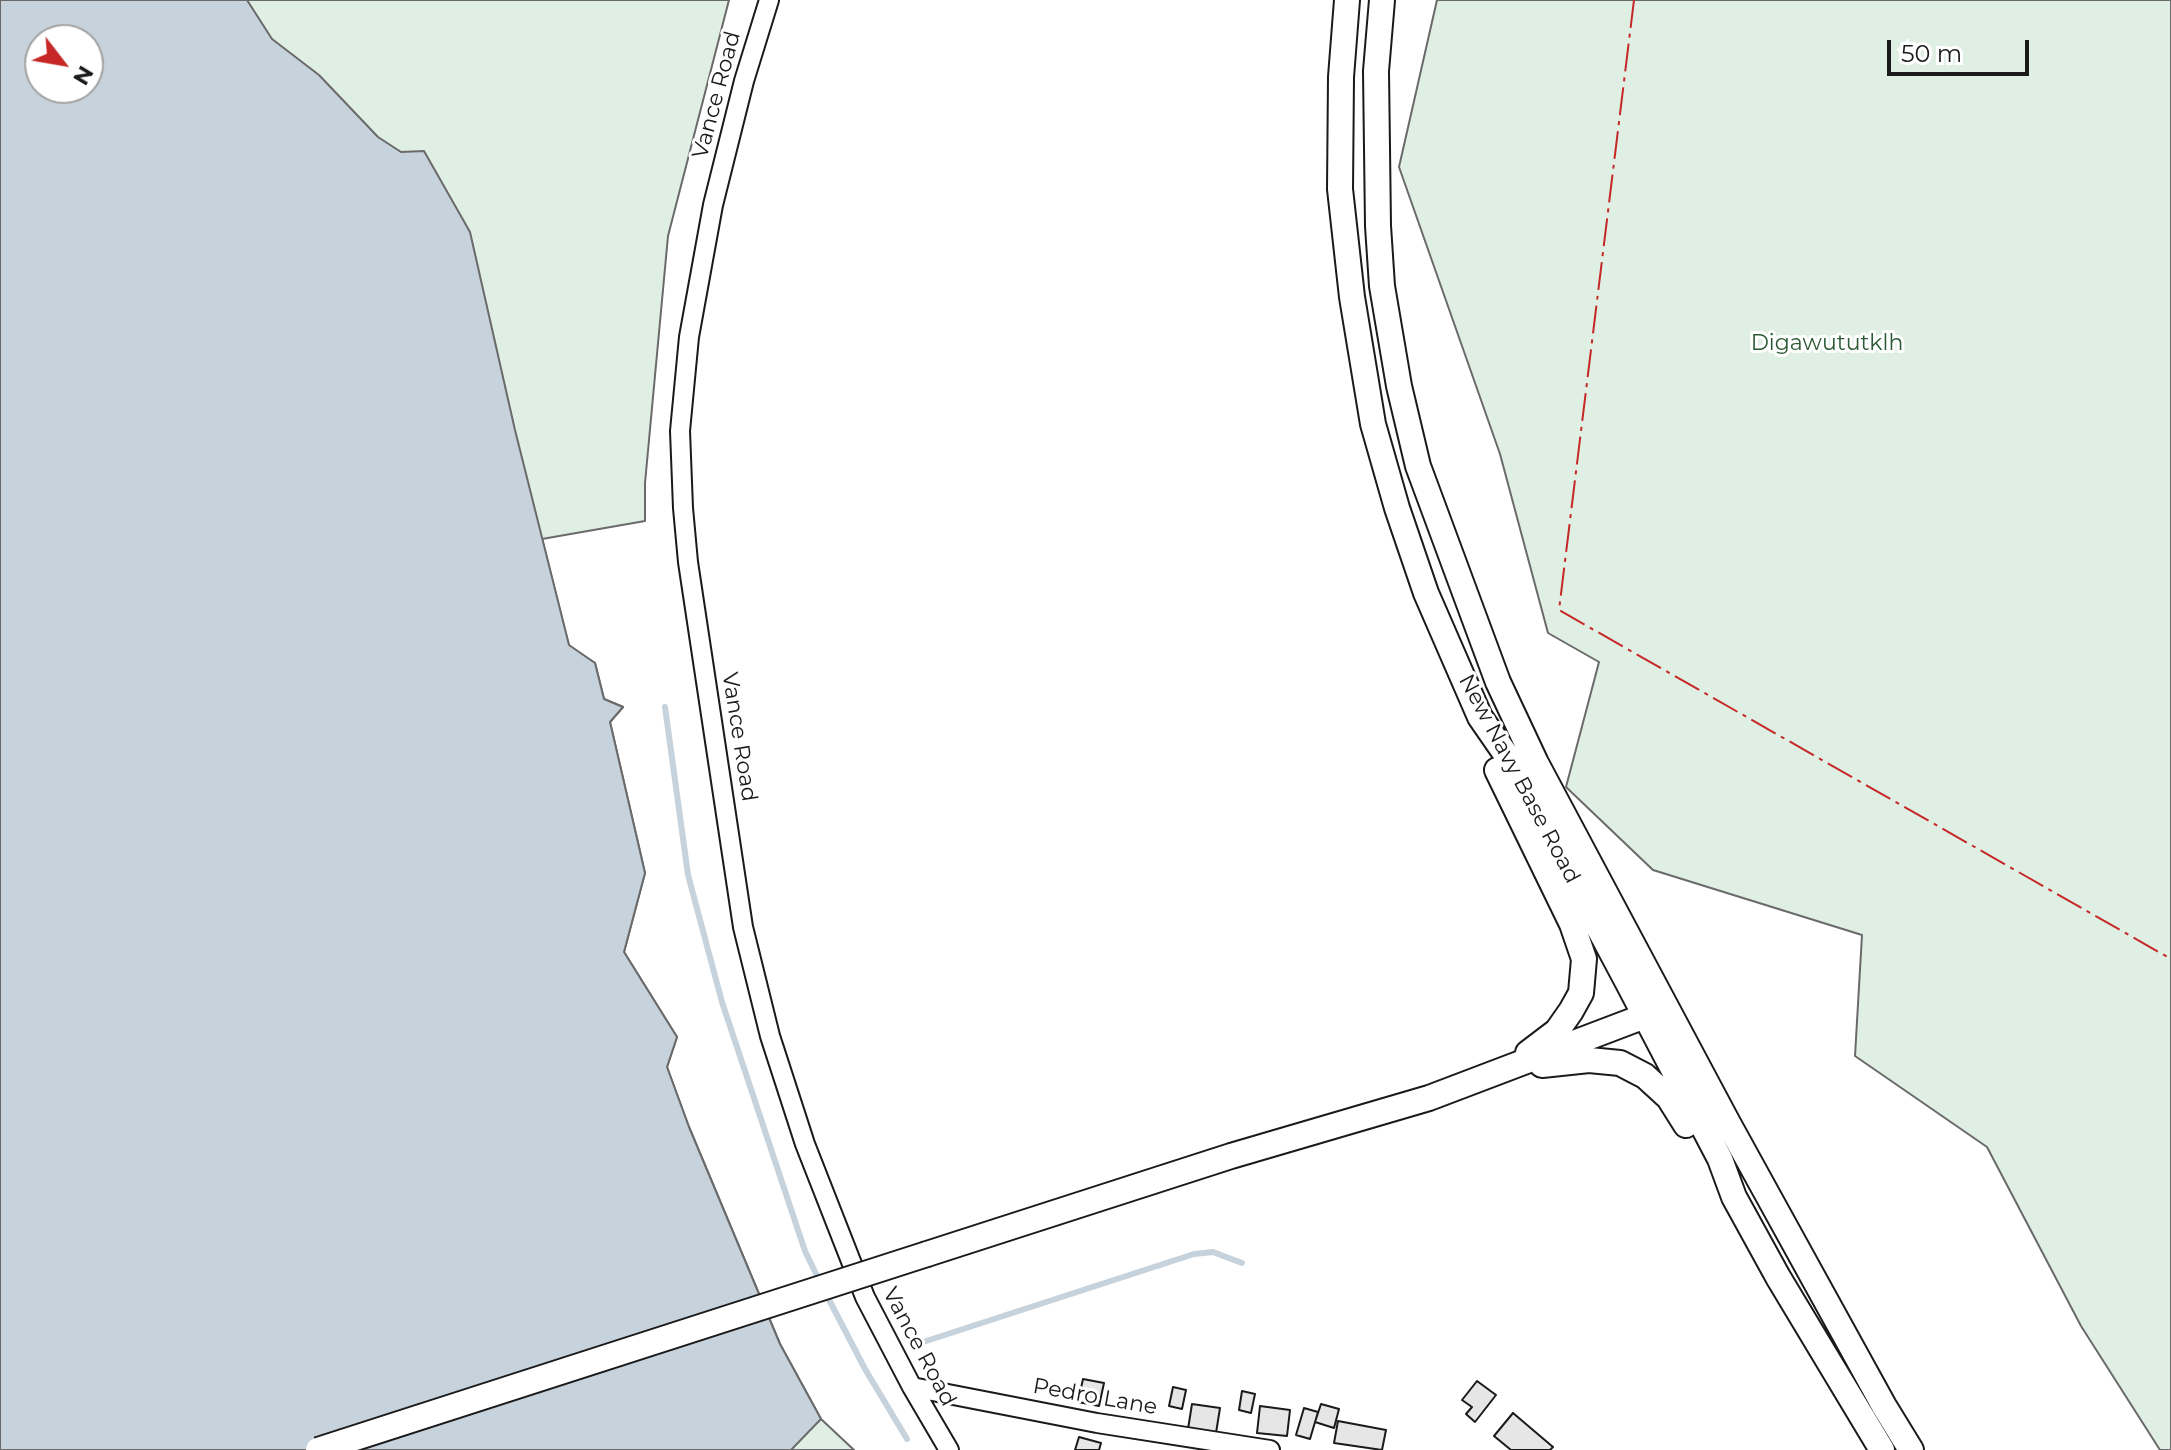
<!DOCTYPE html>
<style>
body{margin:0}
#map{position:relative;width:2171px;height:1450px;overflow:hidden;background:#fff;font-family:Montserrat,sans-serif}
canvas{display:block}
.north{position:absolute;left:24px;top:24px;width:80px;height:80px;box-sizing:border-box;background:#fff;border:2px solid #a3a3a3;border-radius:50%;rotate:121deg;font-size:22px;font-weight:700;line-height:32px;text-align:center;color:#1a1a1a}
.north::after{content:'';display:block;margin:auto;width:28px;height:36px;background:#c62828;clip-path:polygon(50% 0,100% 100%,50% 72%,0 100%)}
.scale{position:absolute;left:1887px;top:40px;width:142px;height:36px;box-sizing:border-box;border:4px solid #1a1a1a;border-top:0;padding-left:10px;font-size:24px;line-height:28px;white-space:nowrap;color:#1a1a1a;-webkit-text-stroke:6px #fff;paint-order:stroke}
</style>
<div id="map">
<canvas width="2171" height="1450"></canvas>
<div class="north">N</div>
<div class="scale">50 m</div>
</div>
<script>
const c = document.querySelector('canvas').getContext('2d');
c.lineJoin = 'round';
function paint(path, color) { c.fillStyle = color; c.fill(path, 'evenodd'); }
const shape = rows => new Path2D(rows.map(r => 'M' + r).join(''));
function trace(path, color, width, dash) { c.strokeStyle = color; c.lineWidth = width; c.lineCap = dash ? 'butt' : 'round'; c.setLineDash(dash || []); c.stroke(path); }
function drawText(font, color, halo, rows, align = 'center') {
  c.font = font + ' Montserrat,sans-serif'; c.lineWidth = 6; c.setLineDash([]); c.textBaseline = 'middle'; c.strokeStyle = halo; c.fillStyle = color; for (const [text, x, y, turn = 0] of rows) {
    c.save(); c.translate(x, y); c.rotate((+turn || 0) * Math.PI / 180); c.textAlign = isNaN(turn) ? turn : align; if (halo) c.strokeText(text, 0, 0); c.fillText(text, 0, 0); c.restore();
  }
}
const green = shape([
 [108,0,729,0,668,236,645,483,645,521,542,539,569,646,595,663,604,699,623,707,610,722,645,873,624,952,677,1037,667,1067,689,1127,780,1344,821,1419,854,1450,226,1450,108,0],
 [1437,0,2171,0,2171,1450,2160,1450,2081,1326,1987,1147,1855,1056,1862,935,1653,870,1566,787,1599,662,1548,633,1500,454,1399,167,1437,0]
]);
paint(green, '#e0efe3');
trace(green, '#6a6a6a', 2);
const water = shape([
 [0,0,247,0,272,39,319,75,378,137,401,152,424,151,470,232,515,430,569,645,595,663,604,699,623,707,610,722,645,873,624,952,677,1037,667,1067,689,1127,780,1344,821,1419,791,1450,0,1450,0,0],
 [40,40,88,40,88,88,40,88,40,40]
]);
paint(water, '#c6d2dc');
trace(water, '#6a6a6a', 2);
trace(shape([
 [665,707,688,875,722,1002,805,1251,820,1282],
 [825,1292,865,1369,907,1439],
 [917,1344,1194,1254,1213,1252,1242,1263]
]), '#c6d2dc', 6);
const building = shape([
 [1083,1379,1104,1383,1099,1406,1078,1402,1083,1379],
 [1477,1381,1496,1395,1475,1422,1466,1414,1472,1407,1462,1400,1477,1381],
 [1173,1387,1186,1390,1182,1409,1169,1406,1173,1387],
 [1242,1391,1255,1394,1251,1413,1239,1410,1242,1391],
 [1192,1404,1220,1408,1216,1433,1188,1429,1192,1404],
 [1321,1404,1339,1409,1334,1428,1315,1422,1321,1404],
 [1260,1406,1290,1410,1287,1436,1257,1433,1260,1406],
 [1304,1408,1318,1412,1310,1439,1296,1435,1304,1408],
 [1513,1413,1553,1447,1550,1450,1511,1450,1494,1436,1513,1413],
 [1338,1421,1386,1430,1382,1450,1334,1443,1338,1421],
 [1079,1437,1101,1443,1099,1450,1075,1450,1079,1437]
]);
paint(building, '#e6e6e6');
trace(building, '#1a1a1a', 2);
const minor = shape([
 [769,0,744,81,713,205,689,337,680,431,683,508,688,562,743,927,770,1036,805,1144,865,1297,912,1387,949,1450],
 [912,1387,1097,1423,1270,1450]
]);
const secondary = shape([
 [1347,0,1341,77,1340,189,1352,297,1373,424,1397,508,1426,593,1480,717,1507,756,1628,983,1720,1159,1734,1197,1778,1277,1882,1450],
 [1382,0,1376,71,1378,226,1382,286,1399,386,1418,466,1498,682,1536,763,1728,1123,1884,1406,1911,1450],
 [1497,770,1572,924,1584,959,1581,993,1571,1011,1557,1031,1528,1053],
 [1542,1065,1589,1060,1620,1063,1645,1076,1669,1098,1686,1125],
 [927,1254,1231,1156,1429,1098,1658,1011]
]);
trace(minor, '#1a1a1a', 22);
trace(secondary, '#1a1a1a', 28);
trace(minor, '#fff', 18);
trace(secondary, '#fff', 24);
const secondaryBridge = shape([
 [318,1450,927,1254]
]);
trace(secondaryBridge, '#1a1a1a', 28, []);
trace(secondaryBridge, '#fff', 24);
trace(shape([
 [1634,0,1559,610,2171,959]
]), '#c62828', 2, [28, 6, 4, 6]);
drawText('22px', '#1a1a1a', '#fff', [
 ["Vance Road",717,95,-75],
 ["Vance Road",739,737,81],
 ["New Navy Base Road",1519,779,62],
 ["Vance Road",919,1347,62],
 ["Pedro Lane",1095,1397,10]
]);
drawText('22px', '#2b5a34', '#fff', [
 ["Digawututklh",1827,344]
]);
</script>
